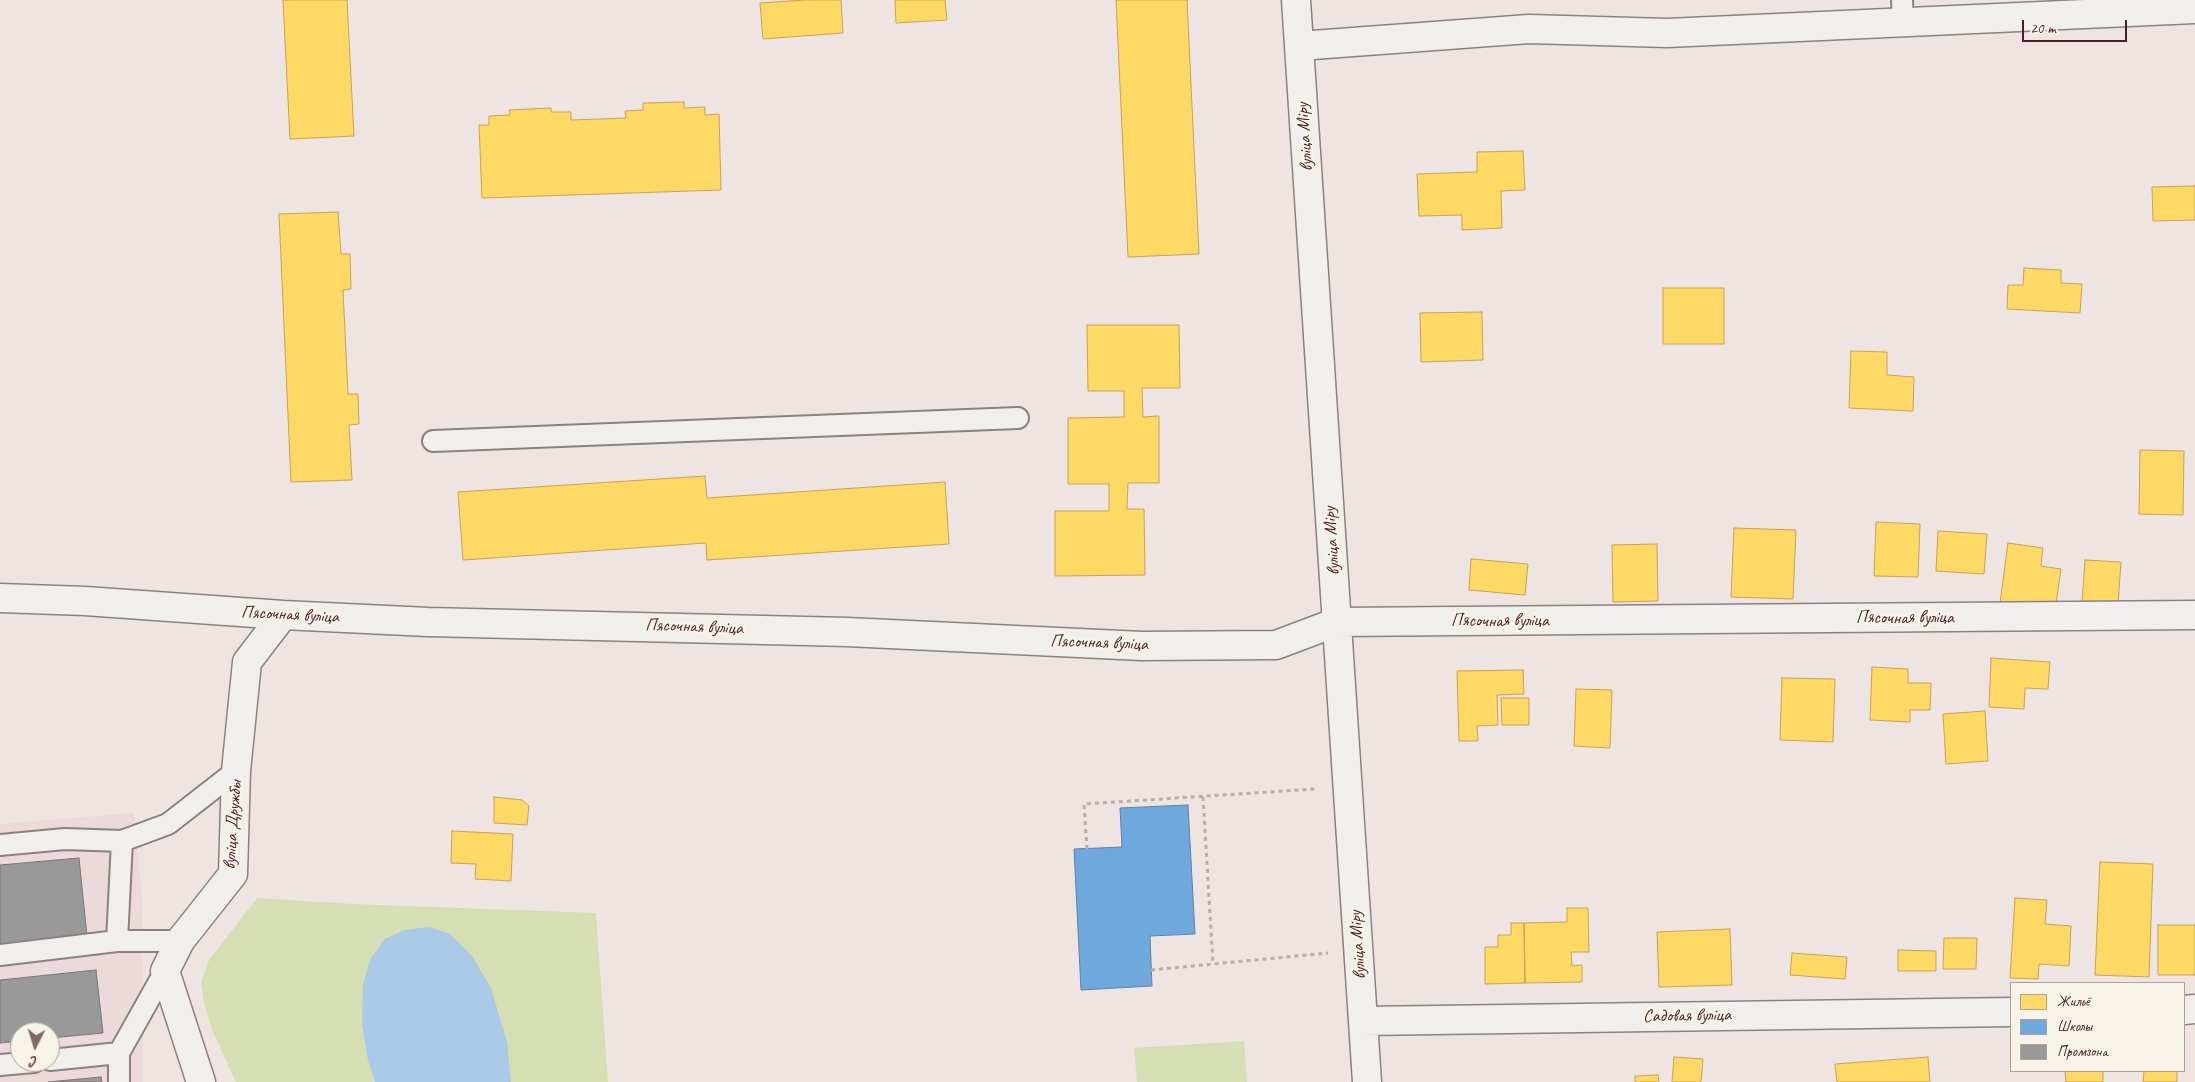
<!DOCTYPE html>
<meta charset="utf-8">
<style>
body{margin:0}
#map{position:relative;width:2195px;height:1082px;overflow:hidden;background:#eee5e2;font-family:Caveat,sans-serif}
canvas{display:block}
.legend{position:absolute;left:2010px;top:982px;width:175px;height:90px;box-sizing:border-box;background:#f7f3e8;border:1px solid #b29e9c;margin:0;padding:6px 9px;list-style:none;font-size:15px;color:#4a1f2b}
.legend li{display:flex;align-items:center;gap:10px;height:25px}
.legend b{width:25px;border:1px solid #b29e9c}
.north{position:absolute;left:10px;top:1022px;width:50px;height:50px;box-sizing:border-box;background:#f7f3e8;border:1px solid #b29e9c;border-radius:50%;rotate:185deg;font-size:14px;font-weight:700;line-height:20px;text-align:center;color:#4a1f2b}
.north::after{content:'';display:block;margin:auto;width:18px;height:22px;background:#83646b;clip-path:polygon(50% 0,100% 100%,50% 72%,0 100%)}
.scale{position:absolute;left:2022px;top:20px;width:105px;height:22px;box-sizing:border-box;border:2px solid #4a1f2b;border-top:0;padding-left:6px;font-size:15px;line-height:18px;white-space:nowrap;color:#4a1f2b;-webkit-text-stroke:4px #f7f3e8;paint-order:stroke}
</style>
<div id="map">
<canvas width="2195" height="1082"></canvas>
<ul class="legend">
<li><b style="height:14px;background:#ffd966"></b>Жильё</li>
<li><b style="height:14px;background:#6fa8dc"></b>Школы</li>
<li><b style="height:14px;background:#999"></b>Промзона</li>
</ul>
<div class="north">С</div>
<div class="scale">20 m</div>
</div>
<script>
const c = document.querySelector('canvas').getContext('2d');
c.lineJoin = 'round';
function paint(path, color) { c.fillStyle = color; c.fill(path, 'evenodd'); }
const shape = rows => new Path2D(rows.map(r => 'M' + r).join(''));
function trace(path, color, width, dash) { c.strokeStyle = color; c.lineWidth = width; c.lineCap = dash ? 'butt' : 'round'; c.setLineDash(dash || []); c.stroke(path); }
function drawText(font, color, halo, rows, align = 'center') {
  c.font = font + ' Caveat,sans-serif'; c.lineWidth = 5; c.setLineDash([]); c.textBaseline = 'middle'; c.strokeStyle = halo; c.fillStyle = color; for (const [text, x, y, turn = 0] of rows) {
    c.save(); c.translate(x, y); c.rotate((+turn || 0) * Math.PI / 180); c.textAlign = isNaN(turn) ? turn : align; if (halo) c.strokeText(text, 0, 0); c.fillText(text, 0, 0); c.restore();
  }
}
paint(shape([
 [134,813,142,895,143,1082,0,1082,0,824],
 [20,1032,50,1032,50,1062,20,1062]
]), '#ecd9d9');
paint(shape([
 [257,898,353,904,596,913,608,1082,236,1082,212,1030,204,1003,201,983,209,960],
 [1244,1041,1247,1082,1137,1082,1134,1048]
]), '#d6deb4');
paint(shape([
 [430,927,450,934,472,956,491,988,507,1042,511,1082,375,1082,368,1060,362,1024,363,984,371,958,385,939,404,930]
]), '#aacae7');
const homes = shape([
 [283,0,347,0,354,136,290,139,283,0],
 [805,0,841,0,843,33,763,39,760,3,805,0],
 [895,0,945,0,947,20,896,23,895,0],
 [1116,0,1187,0,1199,254,1128,257,1116,0],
 [684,102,684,108,705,107,705,115,719,114,721,190,482,198,479,125,489,125,489,116,510,115,509,110,551,108,551,112,571,112,571,120,626,118,625,111,643,110,643,103,684,102],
 [1523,151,1525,190,1501,191,1502,228,1462,230,1462,215,1419,216,1417,174,1477,172,1477,152,1523,151],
 [2195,186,2195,220,2153,221,2152,187,2195,186],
 [338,212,341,254,350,254,351,289,343,290,348,394,358,394,359,424,349,425,352,480,291,482,279,214,338,212],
 [2024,268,2061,270,2061,283,2082,284,2080,313,2007,309,2008,285,2023,285,2024,268],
 [1663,288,1724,288,1724,344,1663,344,1663,288],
 [1482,312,1483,360,1421,362,1420,313,1482,312],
 [1087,325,1179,325,1180,388,1142,388,1143,417,1159,416,1159,483,1128,483,1127,509,1144,509,1145,575,1055,576,1055,511,1109,511,1109,484,1068,484,1068,418,1124,417,1124,391,1088,391,1087,325],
 [1851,351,1887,352,1887,375,1914,377,1913,411,1849,408,1851,351],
 [2140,450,2184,451,2183,515,2139,514,2140,450],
 [705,476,707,498,945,482,949,544,707,560,706,543,463,560,458,492,705,476],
 [1876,522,1920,524,1918,577,1874,576,1876,522],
 [1734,528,1796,530,1793,599,1731,597,1734,528],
 [1938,531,1987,534,1984,574,1936,571,1938,531],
 [2008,543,2043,548,2041,566,2061,569,2055,611,2000,603,2008,543],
 [1657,544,1658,601,1613,602,1612,545,1657,544],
 [1471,559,1528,564,1525,595,1469,590,1471,559],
 [2085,560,2121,562,2118,605,2082,602,2085,560],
 [1991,658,2050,662,2048,689,2025,688,2024,709,1989,707,1991,658],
 [1872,667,1908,669,1908,683,1931,683,1930,710,1910,710,1910,722,1870,720,1872,667],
 [1523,670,1524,694,1497,695,1498,725,1477,726,1478,741,1459,741,1457,671,1523,670],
 [1782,678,1835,679,1833,742,1780,740,1782,678],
 [1576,689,1612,690,1610,748,1574,746,1576,689],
 [1501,698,1529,698,1529,725,1502,725,1501,698],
 [1985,711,1988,761,1946,764,1943,714,1985,711],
 [494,797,522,800,529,806,527,825,494,823,494,797],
 [452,831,513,834,511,881,475,879,476,864,451,863,452,831],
 [2100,862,2153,864,2149,977,2095,975,2100,862],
 [2015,898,2047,900,2045,924,2071,926,2069,966,2039,964,2038,979,2010,978,2015,898],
 [1567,908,1588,908,1589,952,1571,952,1572,966,1582,965,1582,982,1525,983,1524,923,1567,922,1567,908],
 [1511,923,1524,923,1525,983,1485,984,1485,947,1498,947,1498,935,1511,935,1511,923],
 [2158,925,2195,925,2195,975,2158,975,2158,925],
 [1730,929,1732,985,1659,987,1657,932,1730,929],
 [1944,938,1977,938,1976,969,1943,969,1944,938],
 [1898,950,1936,951,1936,971,1898,971,1898,950],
 [1792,953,1847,957,1845,979,1790,975,1792,953],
 [1674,1057,1703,1059,1701,1082,1672,1082,1674,1057],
 [1928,1057,1930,1082,1837,1082,1835,1064,1928,1057],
 [2065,1071,2103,1071,2103,1082,2066,1082,2065,1071],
 [2144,1071,2177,1071,2177,1082,2143,1082,2144,1071],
 [1658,1075,1659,1082,1635,1082,1635,1076,1658,1075]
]);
paint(homes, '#ffd966');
trace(homes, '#c9a154', 1);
const schools = shape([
 [1188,805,1195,934,1150,936,1152,986,1081,990,1074,849,1122,847,1120,808,1188,805]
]);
paint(schools, '#6fa8dc');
trace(schools, '#647fa7', 1);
const industry = shape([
 [79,858,87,936,0,944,0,865,79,858],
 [96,970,103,1033,50,1038,50,1032,20,1032,20,1041,0,1043,0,980,96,970],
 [101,1077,102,1082,48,1082,101,1077]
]);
paint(industry, '#999');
trace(industry, '#817478', 1);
const lane = shape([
 [1902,0,1903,22],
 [433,441,1018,418],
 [0,845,65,839,122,841,168,824,236,771],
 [117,941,122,841],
 [0,955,117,941,180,941],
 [50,1060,119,1053],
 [0,1065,34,1062],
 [119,1082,119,1053,165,971]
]);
const street = shape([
 [1296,0,1367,1082],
 [1299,46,1529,29,1667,33,2195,9],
 [0,598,85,601,283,615,428,622,847,632,1142,646,1276,645,1337,622,2195,615],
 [2184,1010,2195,1009],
 [1363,1021,2011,1012],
 [201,1082,165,971,180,941,233,874,236,771,247,662,283,615]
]);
trace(lane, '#8c8081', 24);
trace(street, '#8c8081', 31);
trace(shape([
 [1203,797,1213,964],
 [1087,849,1084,804,1315,789],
 [1151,970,1328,953]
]), '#b5aeac', 3, [4, 4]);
trace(lane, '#f1efeb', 20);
trace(street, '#f1efeb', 28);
drawText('18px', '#4a1f2b', '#f7f3e8', [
 ["вуліца Міру",1305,137,-94],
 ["вуліца Міру",1332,541,-94],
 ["Пясочная вуліца",290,615,3],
 ["Пясочная вуліца",1905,618],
 ["Пясочная вуліца",1500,621],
 ["Пясочная вуліца",694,627,2],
 ["Пясочная вуліца",1099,643,2],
 ["вуліца Дружбы",233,825,-86],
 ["вуліца Міру",1358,945,-94],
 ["Садовая вуліца",1687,1016,-1]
]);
</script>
